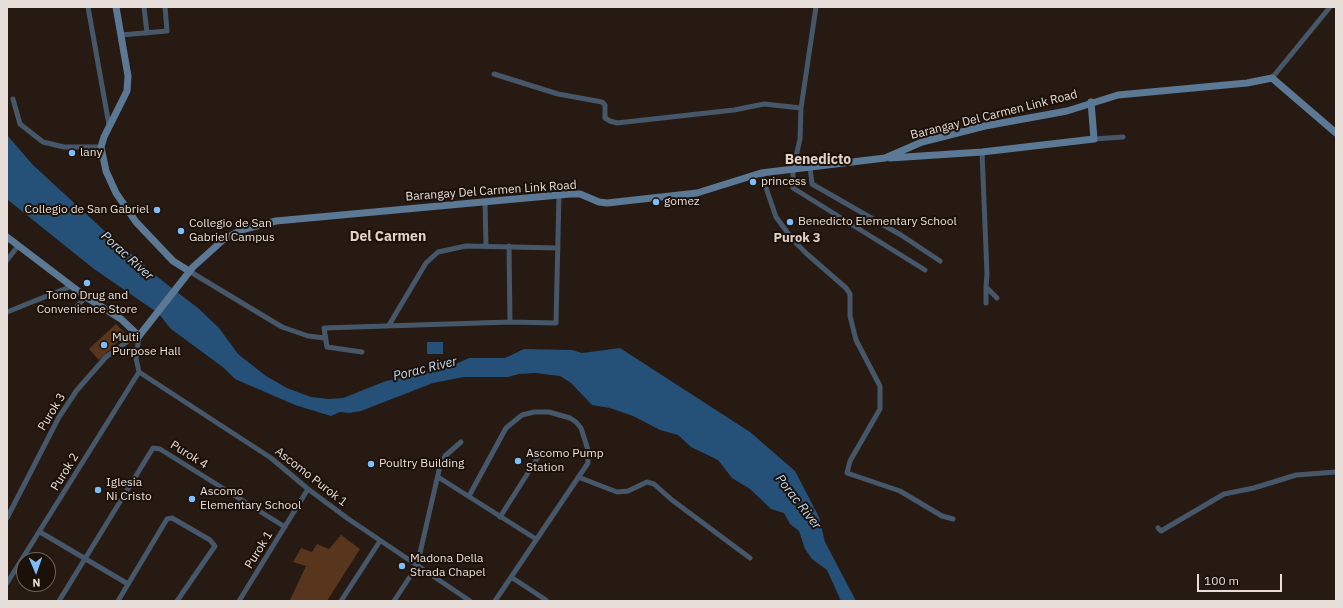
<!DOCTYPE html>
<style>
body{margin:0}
#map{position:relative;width:1343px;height:608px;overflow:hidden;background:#261a12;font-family:"IBM Plex Sans",sans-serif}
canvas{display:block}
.frame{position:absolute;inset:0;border:8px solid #e8dfda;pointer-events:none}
.north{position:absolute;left:16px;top:552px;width:40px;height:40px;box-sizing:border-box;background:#1c1109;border:1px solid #6e635d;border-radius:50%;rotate:178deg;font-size:11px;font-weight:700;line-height:16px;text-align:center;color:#e8dfda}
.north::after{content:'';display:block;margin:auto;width:14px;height:18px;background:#7fbdfa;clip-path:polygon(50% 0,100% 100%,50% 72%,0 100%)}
.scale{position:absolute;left:1197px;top:574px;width:85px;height:18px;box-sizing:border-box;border:2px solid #e8dfda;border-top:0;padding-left:5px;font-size:12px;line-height:14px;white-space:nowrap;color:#e8dfda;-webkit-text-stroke:3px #1c1109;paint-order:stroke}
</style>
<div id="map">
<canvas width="1343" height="608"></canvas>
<div class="frame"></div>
<div class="north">N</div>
<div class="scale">100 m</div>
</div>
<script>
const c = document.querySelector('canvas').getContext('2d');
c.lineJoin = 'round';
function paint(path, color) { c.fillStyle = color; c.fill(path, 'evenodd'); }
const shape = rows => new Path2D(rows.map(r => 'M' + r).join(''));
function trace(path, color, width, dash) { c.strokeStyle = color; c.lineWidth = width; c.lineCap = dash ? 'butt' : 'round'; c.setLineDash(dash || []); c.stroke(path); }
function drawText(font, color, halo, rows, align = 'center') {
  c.font = font + ' "IBM Plex Sans",sans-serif'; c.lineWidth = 4; c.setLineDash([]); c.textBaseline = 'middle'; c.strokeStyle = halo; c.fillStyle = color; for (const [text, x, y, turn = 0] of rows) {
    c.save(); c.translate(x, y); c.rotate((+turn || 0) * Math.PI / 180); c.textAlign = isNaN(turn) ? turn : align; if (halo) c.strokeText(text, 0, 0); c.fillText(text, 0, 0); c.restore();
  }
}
paint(shape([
 [116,324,126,334,99,360,89,349],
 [341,535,360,549,327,601,290,600,306,566,293,562,301,548,312,552,317,544,329,549]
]), '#58361e');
paint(shape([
 [7,135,33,165,121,246,141,261,151,272,198,308,219,328,238,354,266,376,287,388,311,397,329,399,343,398,386,381,445,369,469,358,505,358,524,349,572,350,582,353,620,348,750,432,795,471,819,517,825,542,856,601,841,601,827,570,812,559,805,549,799,531,790,524,784,513,771,509,750,489,732,478,718,460,691,447,678,435,660,430,633,416,610,408,592,405,571,383,560,376,535,373,519,374,508,377,464,377,433,383,361,411,349,413,340,412,331,416,295,405,235,379,224,368,171,329,158,313,94,269,8,200,7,198],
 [427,342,443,342,443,354,427,354]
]), '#255077');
trace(shape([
 [88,7,109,125],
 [144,7,147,33],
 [816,7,801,108,800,139,793,170,793,188,925,270],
 [121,35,167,31,165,7],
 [494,74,558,94,602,102,605,105,605,118,610,121,617,123,734,110,764,104,801,108],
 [1272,78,1330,7],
 [13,99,20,124,43,142,64,147,101,147],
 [1094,139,1123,137],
 [982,152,987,274,986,287,997,298],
 [810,167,812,184,901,235,940,261],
 [761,173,776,217,793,240,807,254,846,288,850,294,850,316,856,340,880,386,880,409,850,461,847,473,900,491,942,516,953,519],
 [485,202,486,246],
 [509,246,510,322],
 [7,260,18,246],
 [189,271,282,327,308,336,325,338],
 [986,287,986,303],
 [73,310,86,297],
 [7,312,72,286],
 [389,325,426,263,438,252,466,246,558,248],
 [139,336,136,358,139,372],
 [362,352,327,347,324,328,510,322,556,323,559,195],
 [139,372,271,458,308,489,347,518,470,601],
 [438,477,536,539],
 [578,477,617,492,628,491,647,482,654,484,672,500,750,558],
 [469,496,506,428,522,415,534,412,549,412,570,418,576,422,581,428,588,450,588,463,495,601],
 [500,517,540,454],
 [7,518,59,417,77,390,106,357,128,341,139,336],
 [1158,528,1161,531,1224,494,1254,488,1296,475,1336,472],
 [40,532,128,584],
 [511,577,546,600],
 [7,583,139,372],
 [59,601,153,448,160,449,285,527],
 [118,601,167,519,172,518,210,540,215,546,177,601],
 [239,601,308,489],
 [341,601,380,541],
 [394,601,417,566,440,466,445,456,461,442]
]), '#455769', 5);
trace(shape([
 [116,7,128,76,127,91,104,137,101,147,106,171,116,193,136,222,173,261,189,271],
 [890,158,982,152,1094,139,1091,102],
 [7,237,86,297,121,319,139,336,193,267,223,240,241,230,276,221,570,194,580,194,599,202,607,203,697,193,761,173,885,158,922,142,985,126,1067,111,1118,95,1247,83,1272,78,1336,133]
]), '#5b7894', 7);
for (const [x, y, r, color] of [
 [72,153,4,"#7fbdfa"],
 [753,182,4,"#7fbdfa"],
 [656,202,4,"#7fbdfa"],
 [157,210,4,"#7fbdfa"],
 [790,222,4,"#7fbdfa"],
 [181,231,4,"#7fbdfa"],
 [87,283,4,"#7fbdfa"],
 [104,345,4,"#7fbdfa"],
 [518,461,4,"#7fbdfa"],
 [371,464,4,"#7fbdfa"],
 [98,490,4,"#7fbdfa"],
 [192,499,4,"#7fbdfa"],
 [402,566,4,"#7fbdfa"]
]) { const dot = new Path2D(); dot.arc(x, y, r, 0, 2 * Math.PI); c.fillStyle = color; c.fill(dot); trace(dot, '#1c1109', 1.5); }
drawText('12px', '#e8dfda', '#1c1109', [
 ["Barangay Del Carmen Link Road",994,115,-14],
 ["Barangay Del Carmen Link Road",491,191,-4],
 ["Purok 3",52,412,-59],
 ["Purok 4",189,455,32],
 ["Purok 2",65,472,-58],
 ["Ascomo Purok 1",311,477,38],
 ["Purok 1",259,550,-58]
]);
drawText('12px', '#e8dfda', '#1c1109', [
 ["lany",80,153],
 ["princess",761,182],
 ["gomez",664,202],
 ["Collegio de San Gabriel",149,210,"right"],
 ["Benedicto Elementary School",798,222],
 ["Collegio de San",189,224],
 ["Gabriel Campus",189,238],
 ["Torno Drug and",87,296,"center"],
 ["Convenience Store",87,310,"center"],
 ["Multi",112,338],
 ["Purpose Hall",112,352],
 ["Ascomo Pump",526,454],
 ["Station",526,468],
 ["Poultry Building",379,464],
 ["Iglesia",106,483],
 ["Ni Cristo",106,497],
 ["Ascomo",200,492],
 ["Elementary School",200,506],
 ["Madona Della",410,559],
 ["Strada Chapel",410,573]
], 'left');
drawText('bold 13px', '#e2d1c7', '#1c1109', [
 ["Purok 3",797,238]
]);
drawText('italic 13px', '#c0d9f2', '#1c1109', [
 ["Porac River",127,256,42],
 ["Porac River",425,369,-14],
 ["Porac River",798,502,52]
]);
drawText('bold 14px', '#e2d1c7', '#1c1109', [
 ["Benedicto",818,160],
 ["Del Carmen",388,237]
]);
</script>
